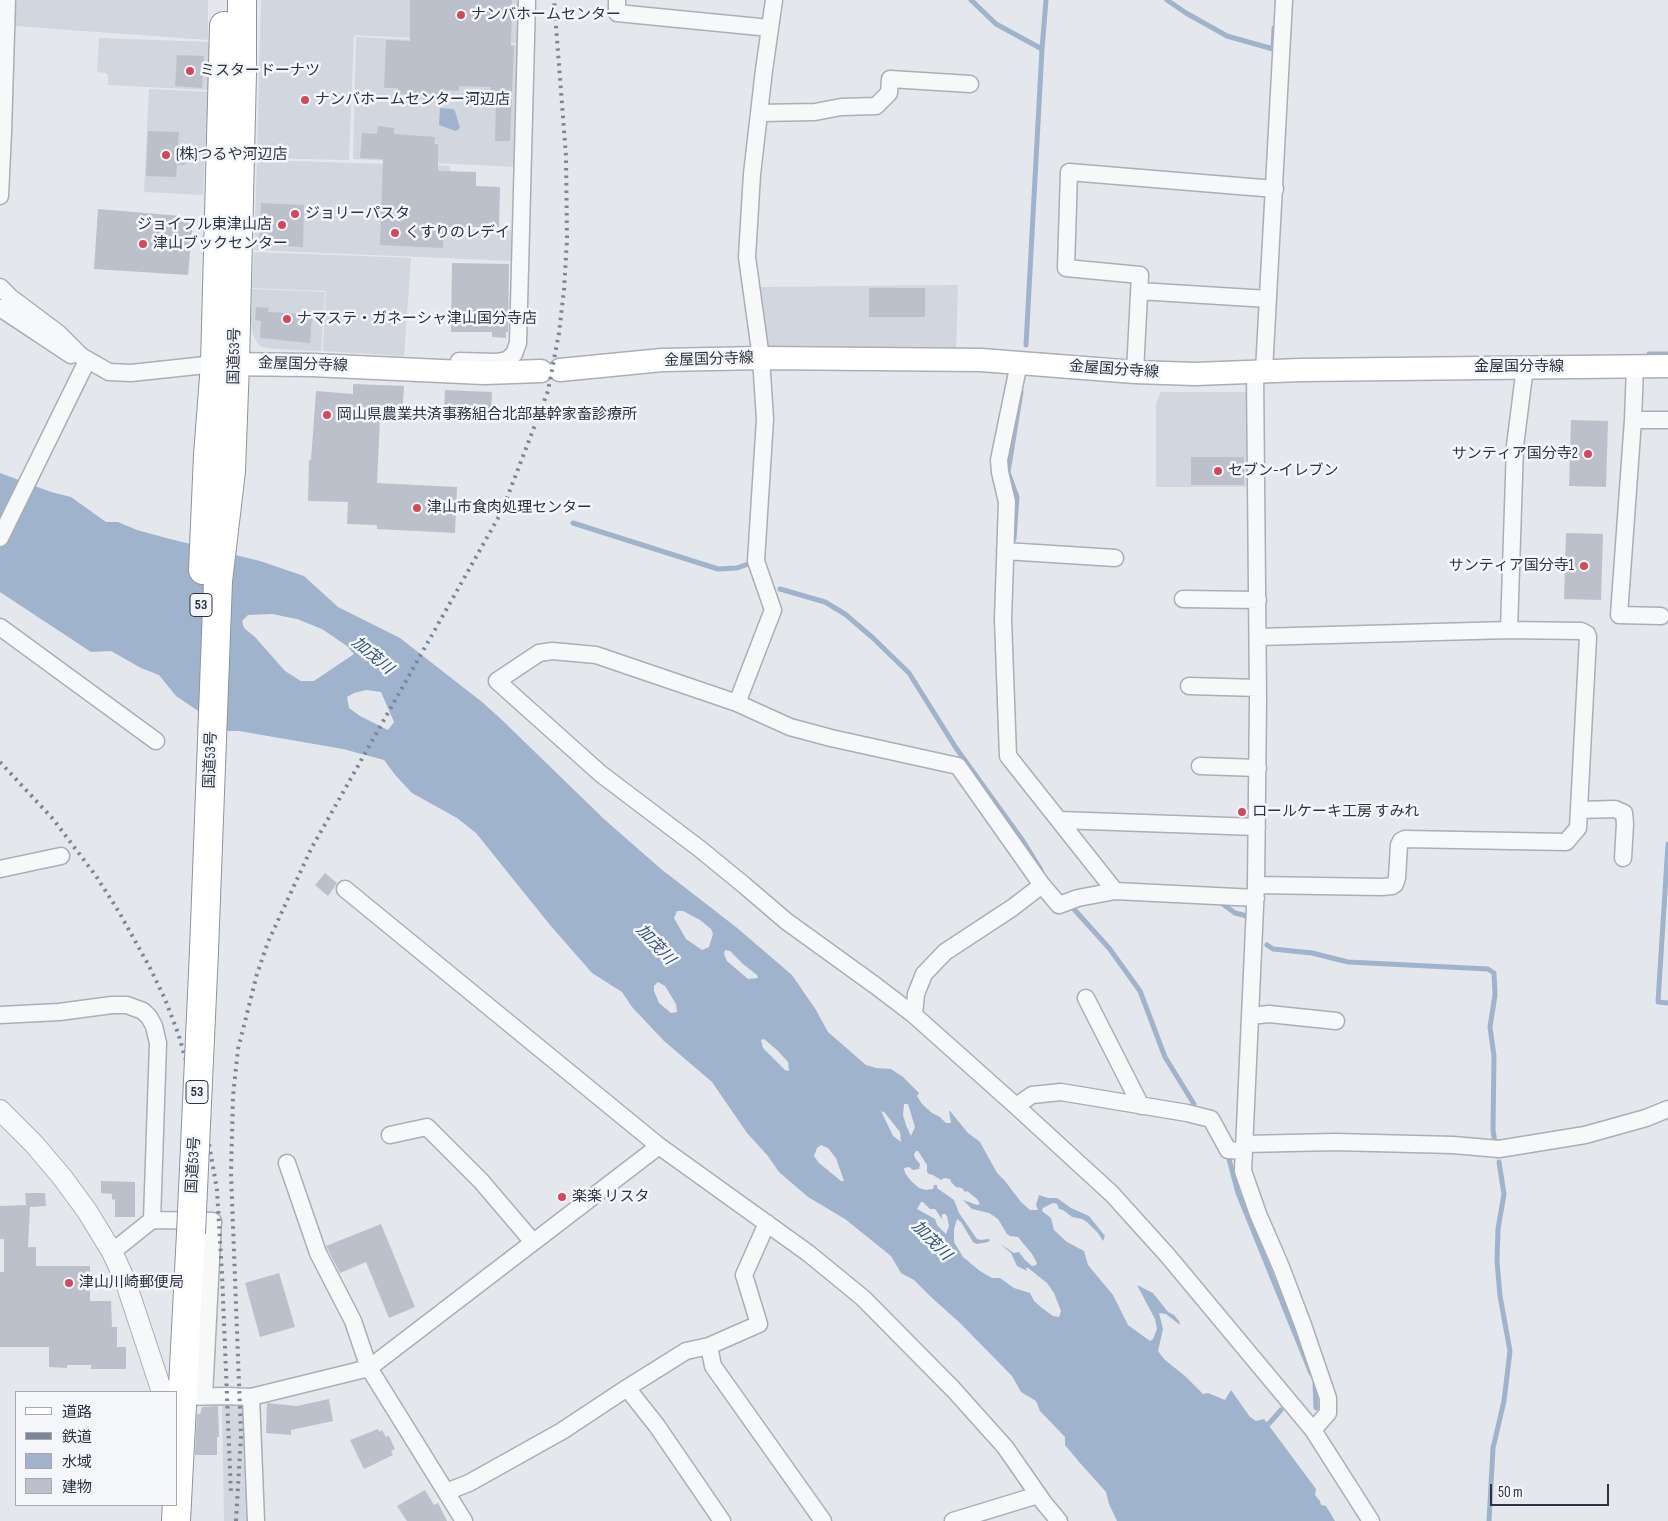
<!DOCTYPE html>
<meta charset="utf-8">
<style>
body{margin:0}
#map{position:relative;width:1668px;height:1521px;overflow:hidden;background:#e4e7ec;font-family:"Sofia Sans Condensed","Noto Sans JP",sans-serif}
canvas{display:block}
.legend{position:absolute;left:15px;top:1391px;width:162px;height:115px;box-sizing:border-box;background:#f4f6f9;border:1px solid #a4a8b1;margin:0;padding:6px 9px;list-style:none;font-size:15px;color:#2b3445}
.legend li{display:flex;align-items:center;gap:10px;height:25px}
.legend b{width:25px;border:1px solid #a4a8b1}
.scale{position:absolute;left:1490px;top:1484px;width:119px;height:22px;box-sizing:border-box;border:2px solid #2b3445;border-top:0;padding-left:6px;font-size:15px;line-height:18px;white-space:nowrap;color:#2b3445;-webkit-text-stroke:4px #f4f6f9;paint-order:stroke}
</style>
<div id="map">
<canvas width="1668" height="1521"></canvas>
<ul class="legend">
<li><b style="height:6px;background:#fff"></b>道路</li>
<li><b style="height:6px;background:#7d8696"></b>鉄道</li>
<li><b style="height:14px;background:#9fb4cc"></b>水域</li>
<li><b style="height:14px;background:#bbc0ca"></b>建物</li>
</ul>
<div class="scale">50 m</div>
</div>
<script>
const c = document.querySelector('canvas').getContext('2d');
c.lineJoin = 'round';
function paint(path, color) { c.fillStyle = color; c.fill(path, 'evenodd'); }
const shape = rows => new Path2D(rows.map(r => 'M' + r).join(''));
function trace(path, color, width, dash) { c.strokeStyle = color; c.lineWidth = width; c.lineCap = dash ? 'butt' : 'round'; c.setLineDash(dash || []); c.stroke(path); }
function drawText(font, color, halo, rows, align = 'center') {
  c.font = font + ' "Sofia Sans Condensed","Noto Sans JP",sans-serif'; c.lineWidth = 5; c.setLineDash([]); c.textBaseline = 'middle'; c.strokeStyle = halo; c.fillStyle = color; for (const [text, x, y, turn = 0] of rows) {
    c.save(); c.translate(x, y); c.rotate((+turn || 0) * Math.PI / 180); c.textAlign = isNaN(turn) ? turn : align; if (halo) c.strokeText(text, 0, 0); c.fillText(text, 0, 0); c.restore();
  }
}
paint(shape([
 [15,0,208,0,208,40,15,26],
 [261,0,521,0,519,43,354,35,349,160,257,158],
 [356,37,519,45,516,167,353,159],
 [99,38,210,42,208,90,108,85,108,75,106,73,97,72],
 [149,89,208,92,203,195,144,192],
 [257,160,450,166,450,229,516,231,516,261,254,250],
 [254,252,411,258,404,356,323,351,326,291,252,288],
 [958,285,956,352,765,352,761,287],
 [252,289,325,292,321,351,274,349,262,347,258,344,253,335,251,323],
 [1161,392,1247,392,1246,487,1156,487,1156,403],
 [222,1403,245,1403,248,1521,224,1521]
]), '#d2d6de');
paint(shape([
 [440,108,453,109,455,111,460,128,456,131,439,125],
 [0,473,51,492,71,497,106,522,118,522,137,530,170,539,260,561,304,576,338,607,400,638,482,702,502,720,604,819,661,869,736,927,792,975,816,1010,828,1032,866,1065,876,1068,891,1069,903,1077,919,1093,917,1096,922,1104,932,1113,940,1117,946,1123,951,1123,949,1111,950,1111,968,1133,980,1142,997,1173,1005,1181,1021,1202,1030,1210,1038,1210,1036,1205,1039,1195,1048,1198,1057,1198,1071,1208,1089,1216,1105,1236,1103,1241,1098,1233,1087,1222,1082,1219,1072,1217,1063,1210,1059,1209,1057,1204,1053,1203,1043,1208,1042,1211,1051,1218,1054,1230,1067,1242,1084,1251,1088,1265,1113,1295,1128,1325,1150,1341,1153,1339,1157,1329,1155,1319,1137,1285,1153,1293,1168,1312,1174,1315,1179,1321,1180,1325,1166,1314,1159,1313,1163,1329,1158,1351,1165,1360,1185,1376,1203,1394,1208,1393,1225,1400,1231,1390,1250,1417,1256,1421,1264,1419,1316,1489,1315,1495,1320,1501,1321,1505,1326,1506,1335,1521,1117,1521,1109,1504,1106,1492,1080,1463,1065,1445,1065,1437,1040,1411,1036,1401,1021,1392,1012,1376,960,1323,931,1297,914,1280,901,1273,891,1256,845,1219,808,1197,779,1172,768,1156,747,1133,712,1082,664,1041,632,1007,622,992,592,973,550,925,476,833,457,818,412,793,396,776,384,760,343,749,239,731,228,731,176,696,159,675,141,668,111,651,91,652,0,592],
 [272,614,297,619,322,629,347,646,354,654,314,681,301,681,285,671,255,637,244,628,242,621,248,615],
 [366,690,381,692,394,722,388,730,360,716,349,708,347,697,354,693],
 [677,911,683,911,700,920,711,929,713,934,709,947,702,950,686,939,674,918],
 [725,950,730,951,743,964,757,975,758,978,748,979,727,961,724,954],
 [658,982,665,986,676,1004,677,1012,671,1013,659,1003,654,991,654,986],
 [764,1039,777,1050,788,1062,789,1071,785,1070,763,1048,761,1040],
 [904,1104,908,1104,915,1127,911,1136,906,1125,903,1115],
 [881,1111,885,1113,900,1132,901,1142,893,1136],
 [821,1145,828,1148,836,1158,844,1181,841,1181,819,1163,814,1156,817,1148],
 [916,1151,918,1151,927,1165,927,1172,929,1174,933,1175,941,1180,944,1178,950,1179,951,1182,956,1187,962,1188,965,1192,967,1191,977,1199,980,1204,977,1205,963,1200,972,1209,989,1213,998,1219,1007,1234,1010,1236,1018,1237,1032,1254,1037,1263,1036,1265,1032,1266,1025,1260,1019,1252,1014,1253,1000,1244,1011,1253,1017,1266,1027,1271,1026,1268,1028,1268,1047,1283,1054,1293,1061,1311,1059,1317,1053,1316,1042,1308,1034,1301,1030,1293,1014,1288,1000,1278,992,1278,980,1271,963,1257,954,1242,954,1229,957,1219,961,1222,973,1242,977,1244,988,1242,990,1240,988,1239,981,1240,977,1239,959,1213,954,1200,937,1188,937,1185,934,1185,933,1189,926,1190,919,1188,911,1181,905,1173,904,1168,909,1167,913,1170,919,1169,920,1164,915,1158,914,1154],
 [921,1202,923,1202,930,1209,935,1209,942,1219,942,1214,945,1214,947,1216,949,1226,946,1234,937,1225,935,1219,919,1210,917,1209]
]), '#9fb4cc');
trace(shape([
 [971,0,996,24,1042,49,1026,345],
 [1167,0,1186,13,1227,36,1273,49,1274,28],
 [1042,49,1046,0],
 [1649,354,1668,354],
 [573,523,718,569,737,568,751,563,752,566],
 [1014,539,1017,497,1008,472,1021,392],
 [780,589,825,602,845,614,873,638,909,673,956,748,1023,841,1041,870],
 [1668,844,1658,1002,1668,1003],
 [1220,902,1235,913,1251,917],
 [1072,907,1109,948,1140,991,1165,1057,1194,1104],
 [1267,945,1273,949,1312,953,1348,962,1488,969,1494,973,1495,995,1490,1027,1494,1056,1493,1130,1495,1143],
 [1229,1159,1238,1193,1311,1373],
 [1315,1383,1316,1408],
 [1265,1428,1281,1410],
 [1489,1521,1493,1448,1504,1401,1510,1351,1500,1296,1497,1261,1498,1229,1504,1194,1499,1162]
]), '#9fb4cc', 5);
paint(shape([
 [410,0,512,0,511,46,514,46,510,141,495,141,496,99,490,98,491,87,459,86,459,91,447,90,447,95,397,94,398,88,384,88,386,40,410,41],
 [177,55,204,56,202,88,175,86],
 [378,126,394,128,394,134,435,137,434,144,438,144,438,171,476,172,476,186,500,187,499,227,443,227,443,248,380,245,383,159,360,158,362,133,377,134],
 [148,131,179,132,178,145,186,145,185,165,177,165,176,177,146,176],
 [261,203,304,205,303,247,259,245],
 [98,209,181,216,180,219,193,220,188,275,94,269],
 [452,263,509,264,508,332,506,332,506,338,492,337,492,332,451,332],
 [869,288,925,288,925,317,869,317],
 [256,307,269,308,268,312,300,314,301,316,312,317,310,343,260,338,261,321,255,320],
 [353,384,404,386,402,419,380,418,377,483,457,487,455,533,377,529,377,525,347,524,348,502,308,501,309,460,311,460,316,391,353,394],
 [445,390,492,392,491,415,444,413],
 [1571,420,1608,421,1606,487,1569,486],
 [1191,457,1244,457,1244,485,1191,485],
 [1566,533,1603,534,1601,600,1564,599],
 [325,873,337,883,328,896,315,885],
 [101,1181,135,1182,135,1217,115,1217,115,1199,112,1200,112,1194,101,1193],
 [25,1193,45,1193,46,1206,30,1207,28,1247,36,1247,36,1266,90,1266,90,1301,111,1301,112,1327,117,1327,117,1347,126,1347,126,1369,91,1369,91,1365,67,1365,67,1368,49,1367,49,1347,0,1347,0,1272,4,1272,4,1239,0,1239,0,1206,26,1205],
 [381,1224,415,1307,389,1318,366,1262,340,1273,326,1246],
 [279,1273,295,1327,260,1337,245,1283],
 [329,1399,333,1421,291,1430,291,1435,266,1433,267,1403,297,1406],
 [218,1406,219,1437,217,1437,217,1455,195,1455,197,1414,200,1414,202,1407],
 [378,1429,379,1432,382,1430,386,1437,389,1436,395,1449,391,1451,393,1455,364,1469,350,1440],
 [425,1490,434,1505,438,1503,447,1521,407,1521,397,1506]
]), '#bbc0ca');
const minor = shape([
 [617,0,617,13,770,28],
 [774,0,764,70,752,174,747,257,761,358,765,419,756,561,773,610,737,703,596,655,552,651,539,653,497,681,601,774,700,849,744,885,786,921,876,986,914,1015,1016,1106,1112,1194,1168,1256,1313,1430,1371,1521],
 [759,113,815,112,841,107,876,106,889,93,890,79,970,84],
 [0,196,3,132,7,0],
 [0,287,10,297,58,333,81,356,109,372,131,373,215,364],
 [1139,291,1268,299],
 [0,308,71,355],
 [459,361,496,362,507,360,514,354,518,343,527,1],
 [1019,363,999,460,1000,472,1007,502,1003,619,1008,756,1115,891,1256,898],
 [1635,367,1633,420,1619,615,1661,616],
 [1255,371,1258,699,1256,885,1243,1171,1258,1214,1281,1267,1303,1325,1328,1398,1328,1413,1313,1430],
 [1264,371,1284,0],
 [1135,372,1140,275,1066,268,1069,172,1275,189],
 [1633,420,1668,420],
 [0,538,87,361],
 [1005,551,1115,558],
 [1183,599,1258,600],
 [0,627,156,741],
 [1509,630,1515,446,1525,367],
 [1189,686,1258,688],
 [737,703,790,727,831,738,958,766,1042,885,1012,908,945,952,924,974,916,994,914,1015],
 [1200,766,1258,768],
 [1579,810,1615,809,1624,813,1625,824,1623,858],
 [1059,820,1257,827],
 [0,869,61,856],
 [1042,885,1059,905,1078,898,1115,891],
 [1256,885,1382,887,1392,886,1395,884,1397,878,1399,845,1401,841,1405,839,1566,842,1578,828,1588,637,1587,634,1581,631,1509,630,1258,637],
 [345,889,659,1146,808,1253,863,1298,953,1389,1005,1447,1044,1503,1059,1521],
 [1086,998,1141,1106],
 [0,1015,59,1012,112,1005,127,1005,143,1011,149,1017,154,1026,158,1043,152,1220,112,1252],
 [1250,1016,1269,1014,1336,1021],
 [1016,1106,1032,1095,1061,1092,1187,1113,1211,1119,1228,1150,1244,1151],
 [390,1135,427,1127,481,1181,533,1242],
 [1245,1144,1335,1142,1453,1145,1499,1149,1585,1135,1646,1118,1668,1109],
 [287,1163,318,1253,353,1321,369,1368,464,1521],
 [152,1220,213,1221,204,1396],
 [709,1346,713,1366,823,1521],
 [627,1388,657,1426,722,1521],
 [182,1397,227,1396,251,1397,369,1368,659,1146],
 [251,1397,256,1521],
 [446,1492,469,1483,562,1431,627,1388,686,1351,709,1346,759,1324,744,1275,767,1223],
 [953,1521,1038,1495]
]);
const tertiary = shape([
 [0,1110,34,1144,62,1177,87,1211,112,1252,125,1280,162,1392]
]);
const secondary = shape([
 [219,364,312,365,484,373,541,371],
 [560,370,662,360,761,358,981,360,1135,372,1195,374,1301,370,1668,366]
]);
const trunk = shape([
 [203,570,208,455,215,364,224,26],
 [204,951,218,581,231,471,235,363,242,73,242,0],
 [176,1521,191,1233]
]);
trace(minor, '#a9aeb7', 19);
trace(tertiary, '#a9aeb7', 22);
trace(secondary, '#a9aeb7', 25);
trace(trunk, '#8b94a3', 30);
trace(minor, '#f7f8fa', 16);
trace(tertiary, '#f7f8fa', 20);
trace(secondary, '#fff', 22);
trace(trunk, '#fff', 28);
trace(shape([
 [0,762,53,819,96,876,119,912,149,966,165,999,179,1036,208,1138,217,1190,222,1274,231,1494],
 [236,1521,241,1436,231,1173,233,1096,238,1049,257,974,268,942,311,849,502,511,548,391,559,333,564,290,567,240,566,156,554,0]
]), '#7d8696', 4, [2.5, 5]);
const trunkBridge = shape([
 [191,1233,204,951]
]);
trace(trunkBridge, '#8b94a3', 30, []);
trace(trunkBridge, '#fff', 28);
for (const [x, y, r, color] of [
 [461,15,5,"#d1495b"],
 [190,71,5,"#d1495b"],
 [305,100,5,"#d1495b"],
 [166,155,5,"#d1495b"],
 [295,214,5,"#d1495b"],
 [282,225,5,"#d1495b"],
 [395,233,5,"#d1495b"],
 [143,244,5,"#d1495b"],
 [287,319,5,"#d1495b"],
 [327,415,5,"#d1495b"],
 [1588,454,5,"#d1495b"],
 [1218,471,5,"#d1495b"],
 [417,508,5,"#d1495b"],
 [1584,566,5,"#d1495b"],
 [1242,812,5,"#d1495b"],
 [562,1197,5,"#d1495b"],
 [69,1283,5,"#d1495b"]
]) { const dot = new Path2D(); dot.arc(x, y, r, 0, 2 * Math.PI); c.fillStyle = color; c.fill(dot); trace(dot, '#f4f6f9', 2); }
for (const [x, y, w] of [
 [201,605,22],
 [197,1092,22]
]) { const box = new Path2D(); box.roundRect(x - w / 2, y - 11.5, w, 23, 4); c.fillStyle = '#f4f6f9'; c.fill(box); trace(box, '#2b3445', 1); }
drawText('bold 14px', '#2b3445', null, [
 ["53",201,605],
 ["53",197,1092]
]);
drawText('15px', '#2b3445', '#f4f6f9', [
 ["ナンバホームセンター",471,15],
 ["ミスタードーナツ",200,71],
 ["ナンバホームセンター河辺店",315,100],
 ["(株)つるや河辺店",176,155],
 ["ジョリーパスタ",305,214],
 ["ジョイフル東津山店",272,225,"right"],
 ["くすりのレデイ",405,233],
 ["津山ブックセンター",153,244],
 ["ナマステ・ガネーシャ津山国分寺店",297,319],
 ["岡山県農業共済事務組合北部基幹家畜診療所",337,415],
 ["サンティア国分寺2",1578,454,"right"],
 ["セブン-イレブン",1228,471],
 ["津山市食肉処理センター",427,508],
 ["サンティア国分寺1",1574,566,"right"],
 ["ロールケーキ工房 すみれ",1252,812],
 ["楽楽 リスタ",572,1197],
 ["津山川崎郵便局",79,1283]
], 'left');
drawText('15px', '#2b3445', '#f4f6f9', [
 ["国道53号",235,356,-89],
 ["金屋国分寺線",709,360,-2],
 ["金屋国分寺線",303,365,2],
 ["金屋国分寺線",1519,367],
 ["金屋国分寺線",1114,370,4],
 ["国道53号",211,760,-88],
 ["国道53号",194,1165,-87]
]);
drawText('italic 16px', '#34527a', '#f4f6f9', [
 ["加茂川",372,656,40],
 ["加茂川",655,945,47],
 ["加茂川",931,1241,45]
]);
</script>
